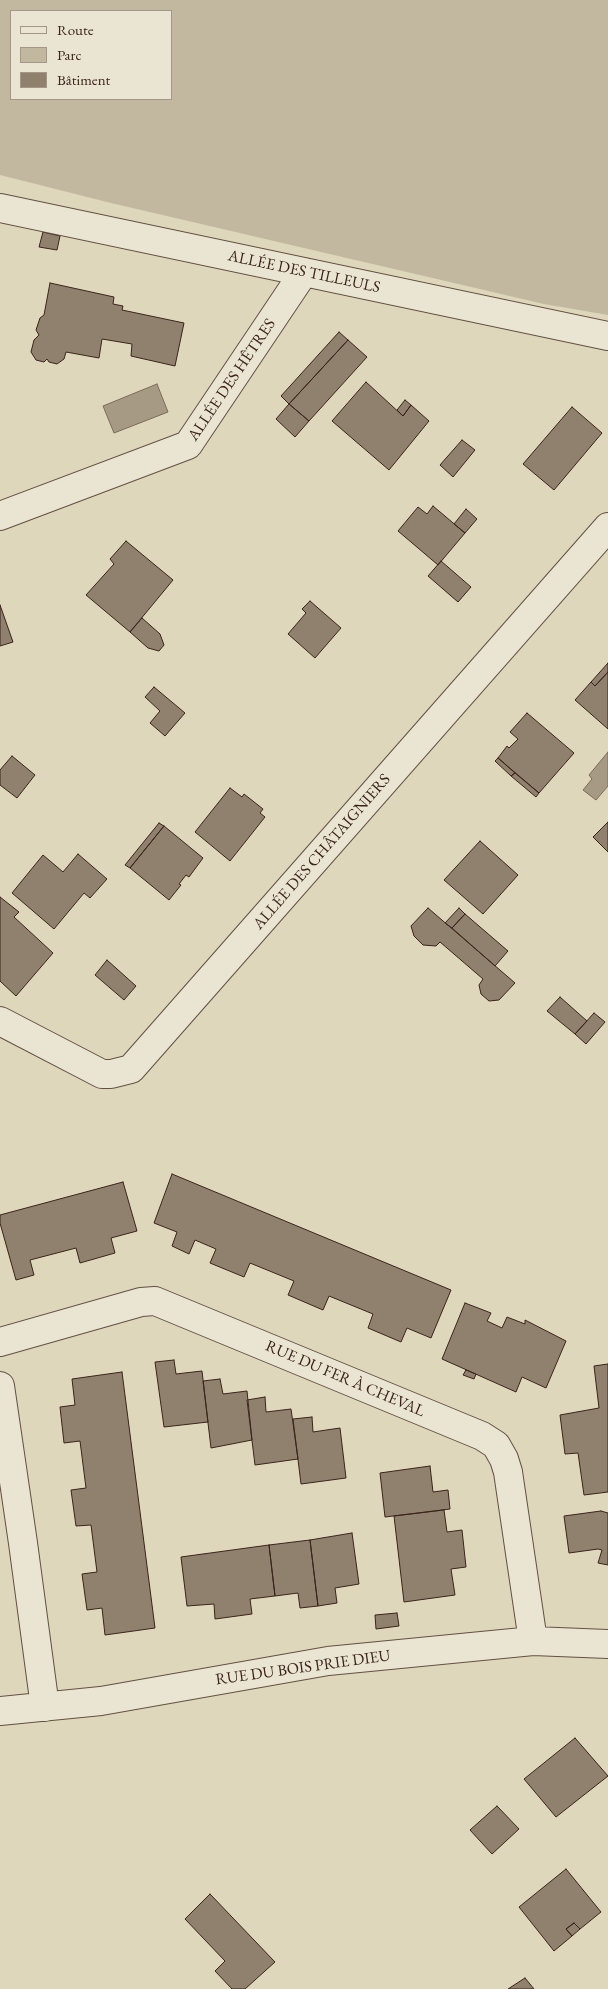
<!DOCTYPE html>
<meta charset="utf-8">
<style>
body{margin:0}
#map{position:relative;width:608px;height:1989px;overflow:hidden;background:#ded7bc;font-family:"EB Garamond",serif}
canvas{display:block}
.legend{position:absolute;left:10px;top:10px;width:162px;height:90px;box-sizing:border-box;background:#eae5d3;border:1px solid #a49789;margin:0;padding:6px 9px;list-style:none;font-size:15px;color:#3b231a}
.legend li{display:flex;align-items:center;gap:10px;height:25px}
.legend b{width:25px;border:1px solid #a49789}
</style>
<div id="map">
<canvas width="608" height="1989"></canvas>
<ul class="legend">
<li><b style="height:6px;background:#eae5d3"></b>Route</li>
<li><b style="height:14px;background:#c2b8a0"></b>Parc</li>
<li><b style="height:14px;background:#90816e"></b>Bâtiment</li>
</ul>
</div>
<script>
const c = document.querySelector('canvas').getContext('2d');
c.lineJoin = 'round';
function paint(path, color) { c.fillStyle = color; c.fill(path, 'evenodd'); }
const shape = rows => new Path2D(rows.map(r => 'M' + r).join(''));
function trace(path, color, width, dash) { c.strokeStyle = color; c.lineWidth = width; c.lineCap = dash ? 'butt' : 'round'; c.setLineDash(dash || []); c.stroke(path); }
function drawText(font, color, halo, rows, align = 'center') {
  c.font = font + ' "EB Garamond",serif'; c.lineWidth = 4; c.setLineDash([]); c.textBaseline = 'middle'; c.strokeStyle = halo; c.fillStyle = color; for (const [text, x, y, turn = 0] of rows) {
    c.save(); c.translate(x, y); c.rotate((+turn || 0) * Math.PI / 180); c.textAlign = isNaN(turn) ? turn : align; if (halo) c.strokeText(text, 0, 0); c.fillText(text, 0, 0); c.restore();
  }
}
paint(shape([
 [0,0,608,0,608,315,544,304,111,203,0,175],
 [11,11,171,11,171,99,11,99]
]), '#c2b8a0');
const water = shape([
 [157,384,168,412,114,433,103,406,157,384],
 [608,752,608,786,596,800,583,790,592,779,589,775,608,752]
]);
paint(water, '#a79a85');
trace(water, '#7c6a5a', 1);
const building = shape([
 [43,232,60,236,57,250,39,247,43,232],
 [50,283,114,297,113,304,123,306,122,310,184,323,175,366,131,356,132,344,102,339,99,358,66,352,64,359,57,364,49,362,47,359,44,362,36,360,31,352,34,340,39,335,36,330,40,318,44,315,50,283],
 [339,332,348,340,289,404,281,396,339,332],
 [348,340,367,357,309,421,289,404,348,340],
 [366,382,403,416,411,405,429,421,389,470,332,421,366,382],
 [405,400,411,405,403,416,397,410,405,400],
 [289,404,309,421,295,437,276,419,289,404],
 [572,407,602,433,554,490,523,464,572,407],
 [462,440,475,450,453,477,440,465,462,440],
 [433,506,465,533,438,565,398,531,418,507,427,514,433,506],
 [466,509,477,519,465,533,454,524,466,509],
 [126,541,173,580,130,632,86,595,114,564,110,559,126,541],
 [441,561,471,587,458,602,428,576,441,561],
 [310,601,341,628,315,658,288,634,306,613,302,609,310,601],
 [0,605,13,642,0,646,0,605],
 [142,618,160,634,164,645,159,651,148,648,130,632,142,618],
 [608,663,608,672,595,686,591,682,608,663],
 [608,672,608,729,575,700,591,682,595,686,608,672],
 [154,687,185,713,165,736,150,723,160,711,145,697,154,687],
 [527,713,574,753,539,793,498,758,507,746,509,748,518,739,510,732,527,713],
 [12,756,35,775,17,798,0,785,0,770,12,756],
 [498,758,515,773,511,776,495,761,498,758],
 [515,773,539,793,536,797,511,776,515,773],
 [230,788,242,797,244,794,263,809,260,813,265,817,230,861,195,832,230,788],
 [608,822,608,852,593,837,608,822],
 [159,823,164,826,130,868,125,865,159,823],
 [164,826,203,858,189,877,186,875,179,884,181,885,169,900,130,868,164,826],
 [480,841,518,875,483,914,444,880,480,841],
 [78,854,107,879,90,898,84,893,54,929,12,893,43,855,63,872,78,854],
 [0,897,19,912,14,917,53,953,16,996,0,981,0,897],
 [428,908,515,983,499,1000,489,1001,481,994,479,985,483,979,440,942,436,946,423,945,414,936,411,926,428,908],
 [459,908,465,914,452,928,445,923,459,908],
 [465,914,508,951,495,966,452,928,465,914],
 [107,960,136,986,124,1000,95,975,107,960],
 [560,997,587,1021,575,1034,547,1011,560,997],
 [594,1013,605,1022,586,1044,575,1034,594,1013],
 [172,1174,451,1290,431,1338,407,1328,401,1342,368,1328,373,1314,329,1296,323,1310,288,1295,294,1281,250,1263,244,1277,210,1263,216,1249,195,1240,189,1254,172,1246,177,1232,154,1223,172,1174],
 [123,1182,137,1231,111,1238,115,1253,80,1263,76,1248,30,1260,34,1275,16,1280,0,1223,0,1215,123,1182],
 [465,1303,491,1313,487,1321,502,1328,507,1317,525,1324,525,1320,566,1341,546,1388,522,1377,516,1392,442,1359,465,1303],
 [174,1360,176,1374,202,1371,208,1422,164,1427,155,1362,174,1360],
 [608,1364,608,1492,584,1495,578,1453,565,1454,560,1415,599,1408,594,1366,608,1364],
 [466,1370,476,1374,474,1379,463,1375,466,1370],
 [122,1372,155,1628,105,1635,102,1608,87,1610,82,1574,97,1572,91,1525,76,1526,71,1490,86,1488,80,1441,64,1443,60,1407,75,1405,72,1379,122,1372],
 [220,1379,223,1394,247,1391,252,1440,211,1448,203,1381,220,1379],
 [265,1397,266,1412,291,1409,298,1459,255,1465,247,1400,265,1397],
 [312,1417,313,1432,340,1428,346,1478,301,1484,293,1419,312,1417],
 [430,1466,433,1492,448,1490,450,1509,385,1517,380,1473,430,1466],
 [444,1510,447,1532,462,1530,466,1567,451,1569,455,1595,404,1602,394,1516,444,1510],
 [601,1511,608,1513,608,1565,598,1563,602,1550,598,1549,569,1553,564,1516,601,1511],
 [352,1533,359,1584,335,1588,337,1603,318,1606,310,1540,352,1533],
 [310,1540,318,1606,300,1608,298,1593,275,1596,269,1545,310,1540],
 [269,1545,275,1596,250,1599,252,1614,215,1619,214,1604,187,1606,181,1557,269,1545],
 [397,1613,399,1626,376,1629,375,1615,397,1613],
 [575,1738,608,1776,556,1817,524,1779,575,1738],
 [497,1806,519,1829,492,1854,470,1830,497,1806],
 [566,1869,601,1912,580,1929,574,1923,566,1929,572,1936,554,1951,519,1907,566,1869],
 [210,1894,275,1962,245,1989,232,1989,215,1971,225,1961,185,1919,210,1894],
 [574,1923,580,1929,572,1936,566,1929,574,1923],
 [525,1978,534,1989,508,1989,525,1978]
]);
paint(building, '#90816e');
trace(building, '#3b231a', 1);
const street = shape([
 [0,208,608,336],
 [0,516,188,445,304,272],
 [0,1021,102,1074,111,1074,131,1069,608,527],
 [0,1342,141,1302,155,1301,482,1436,496,1445,504,1459,508,1472,533,1641],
 [0,1386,23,1543,45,1707],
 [0,1711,101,1701,328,1661,533,1641,608,1644]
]);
trace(street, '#645042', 30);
trace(street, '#eae5d3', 28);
drawText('16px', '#3b231a', '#eae5d3', [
 ["ALLÉE DES TILLEULS",304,272,12],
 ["ALLÉE DES HÊTRES",232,380,-56],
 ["ALLÉE DES CHÂTAIGNIERS",322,852,-49],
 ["RUE DU FER À CHEVAL",345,1379,23],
 ["RUE DU BOIS PRIE DIEU",303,1668,-8]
]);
</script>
